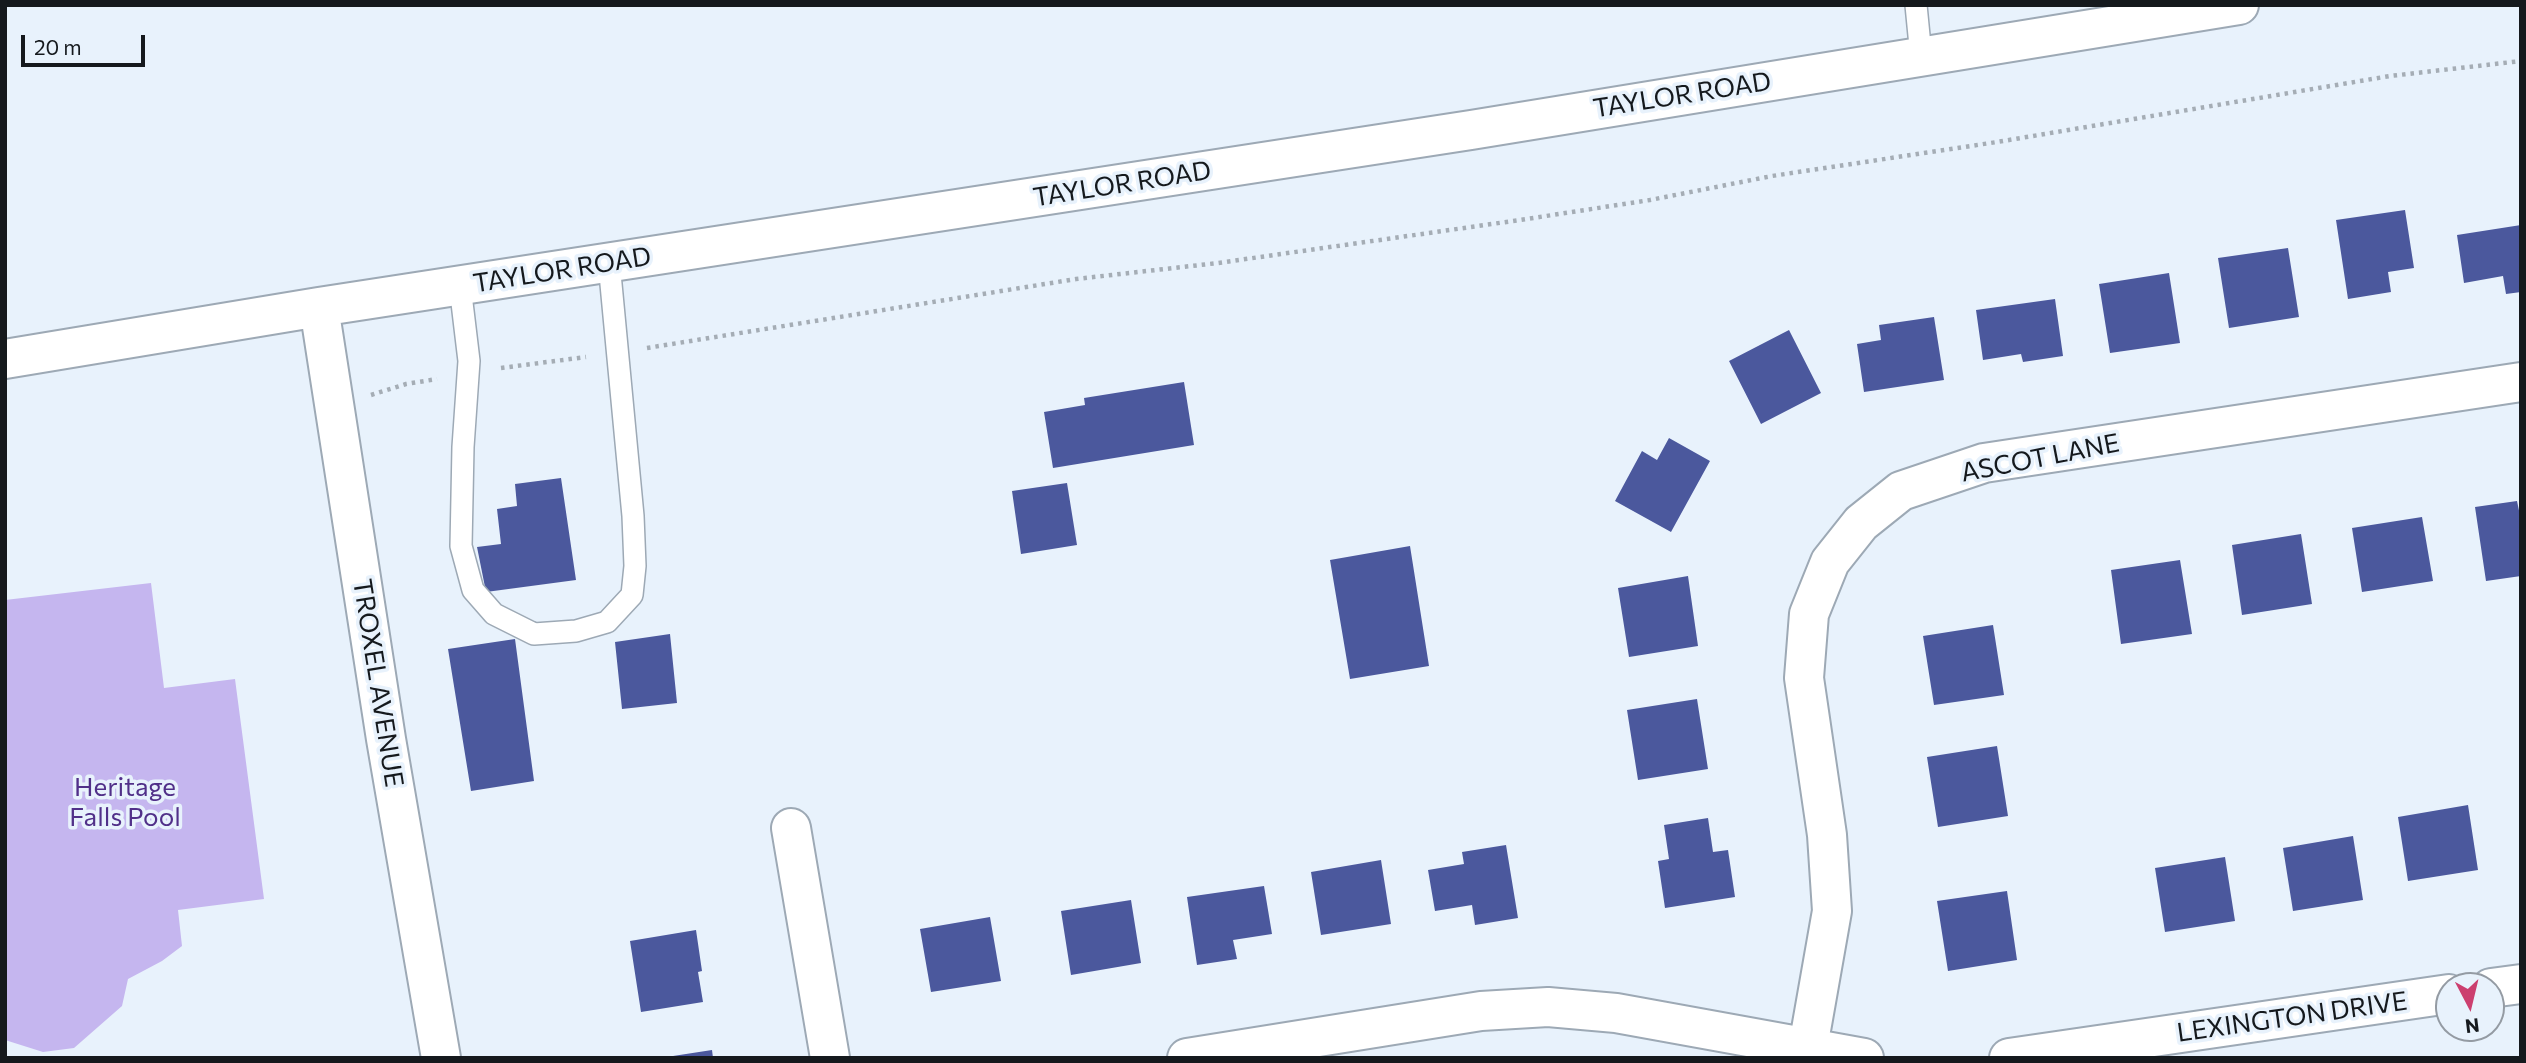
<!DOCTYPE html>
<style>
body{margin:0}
#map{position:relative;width:2526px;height:1063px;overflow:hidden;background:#e8f2fc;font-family:Commissioner,sans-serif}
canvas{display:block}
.frame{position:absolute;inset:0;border:7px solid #15191d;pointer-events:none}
.north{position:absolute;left:2435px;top:972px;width:70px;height:70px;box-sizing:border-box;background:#e8f2fc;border:2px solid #949ba3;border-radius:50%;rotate:173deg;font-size:19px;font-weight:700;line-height:28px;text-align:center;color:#15191d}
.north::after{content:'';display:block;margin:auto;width:24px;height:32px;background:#cc3f6f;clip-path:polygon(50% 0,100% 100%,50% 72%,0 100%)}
.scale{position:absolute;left:21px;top:35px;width:124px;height:32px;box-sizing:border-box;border:4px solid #15191d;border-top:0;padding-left:9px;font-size:21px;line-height:24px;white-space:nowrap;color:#15191d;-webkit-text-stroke:5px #e8f2fc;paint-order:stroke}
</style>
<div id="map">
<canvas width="2526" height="1063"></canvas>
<div class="frame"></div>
<div class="north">N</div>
<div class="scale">20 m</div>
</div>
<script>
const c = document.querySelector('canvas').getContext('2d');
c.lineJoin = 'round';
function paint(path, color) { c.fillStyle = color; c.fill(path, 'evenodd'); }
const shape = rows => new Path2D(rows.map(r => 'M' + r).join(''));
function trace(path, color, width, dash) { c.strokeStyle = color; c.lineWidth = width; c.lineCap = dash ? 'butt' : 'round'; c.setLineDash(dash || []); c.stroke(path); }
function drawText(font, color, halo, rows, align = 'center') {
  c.font = font + ' Commissioner,sans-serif'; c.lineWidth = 7; c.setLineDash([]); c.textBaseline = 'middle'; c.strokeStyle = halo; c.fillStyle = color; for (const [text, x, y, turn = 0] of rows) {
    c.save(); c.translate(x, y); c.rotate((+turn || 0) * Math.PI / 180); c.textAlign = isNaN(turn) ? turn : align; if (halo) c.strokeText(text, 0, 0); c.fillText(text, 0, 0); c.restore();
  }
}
paint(shape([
 [151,583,164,688,235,679,264,899,178,910,182,946,162,961,128,979,122,1006,74,1048,43,1052,5,1040,5,600]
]), '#c5b6ef');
paint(shape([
 [2405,210,2414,268,2388,272,2391,292,2348,299,2336,220],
 [2521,225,2521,292,2506,294,2503,276,2464,283,2457,235],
 [2288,248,2299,317,2229,328,2218,258],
 [2169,273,2180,343,2110,353,2099,284],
 [2055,299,2063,356,2023,362,2021,354,1983,360,1976,310],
 [1934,317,1944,380,1864,392,1857,344,1881,340,1879,325],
 [1789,330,1821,393,1761,424,1729,361],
 [1184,382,1194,445,1053,468,1044,412,1085,405,1084,398],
 [1669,438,1710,461,1671,532,1615,501,1642,451,1657,460],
 [561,478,576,580,486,592,477,547,501,544,497,509,517,506,515,484],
 [1067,483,1077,545,1021,554,1012,491],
 [2517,501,2521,520,2521,576,2486,581,2475,507],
 [2422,517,2433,581,2362,592,2352,528],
 [2301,534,2312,604,2242,615,2232,545],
 [1410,546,1429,666,1350,679,1330,560],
 [2180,560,2192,634,2121,644,2111,570],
 [1688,576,1698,646,1629,657,1618,588],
 [1993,625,2004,695,1934,705,1923,636],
 [670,634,677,703,622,709,615,642],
 [515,639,534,781,471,791,448,649],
 [1697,699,1708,769,1638,780,1627,710],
 [1997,746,2008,816,1938,827,1927,757],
 [2468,805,2478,870,2408,881,2398,817],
 [1708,818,1713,852,1728,850,1735,897,1665,908,1658,861,1669,859,1664,825],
 [2353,836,2363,900,2293,911,2283,848],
 [1506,845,1518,918,1475,925,1472,905,1435,911,1428,870,1464,864,1462,852],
 [2225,857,2235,921,2165,932,2155,868],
 [1381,860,1391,924,1321,935,1311,872],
 [1264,886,1272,934,1233,940,1237,959,1197,965,1187,897],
 [2007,891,2017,960,1948,971,1937,901],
 [1131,900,1141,963,1071,975,1061,911],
 [990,917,1001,981,931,992,920,929],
 [696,930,702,971,698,972,703,1002,641,1012,630,941],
 [712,1050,713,1058,673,1058,673,1056]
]), '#4b589d');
const lane = shape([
 [1916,5,1921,56],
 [460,286,469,361,463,447,461,546,473,590,494,614,534,634,576,631,607,622,632,595,635,566,633,516,609,263]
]);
const street = shape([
 [791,828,830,1058],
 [2491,988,2521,984],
 [1808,1047,1832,911,1827,835,1804,678,1809,614,1830,562,1861,523,1901,491,1984,463,2521,382],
 [1187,1058,1481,1011,1548,1007,1616,1013,1864,1058],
 [2009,1058,2449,994]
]);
const secondary = shape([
 [319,307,386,739,441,1058],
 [5,359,319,307,1471,130,2239,5]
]);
trace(lane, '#9da9b5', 24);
trace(street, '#9da9b5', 42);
trace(secondary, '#9da9b5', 42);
trace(shape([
 [647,348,1076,279,1218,263,1520,220,1650,200,1772,176,1997,142,2390,76,2521,61],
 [501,368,586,357],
 [371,395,406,384,437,379]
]), '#a5adb5', 4.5, [3.5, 5]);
trace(lane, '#fff', 21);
trace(street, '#fff', 38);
trace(secondary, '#fff', 38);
drawText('26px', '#15191d', '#e8f2fc', [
 ["TAYLOR ROAD",1682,95,-9],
 ["TAYLOR ROAD",1122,184,-9],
 ["TAYLOR ROAD",562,270,-9],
 ["ASCOT LANE",2040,458,-11],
 ["TROXEL AVENUE",378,683,81],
 ["LEXINGTON DRIVE",2292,1017,-8]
]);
drawText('26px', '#513089', '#e8f2fc', [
 ["Heritage",125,787],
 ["Falls Pool",125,817]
]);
</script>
